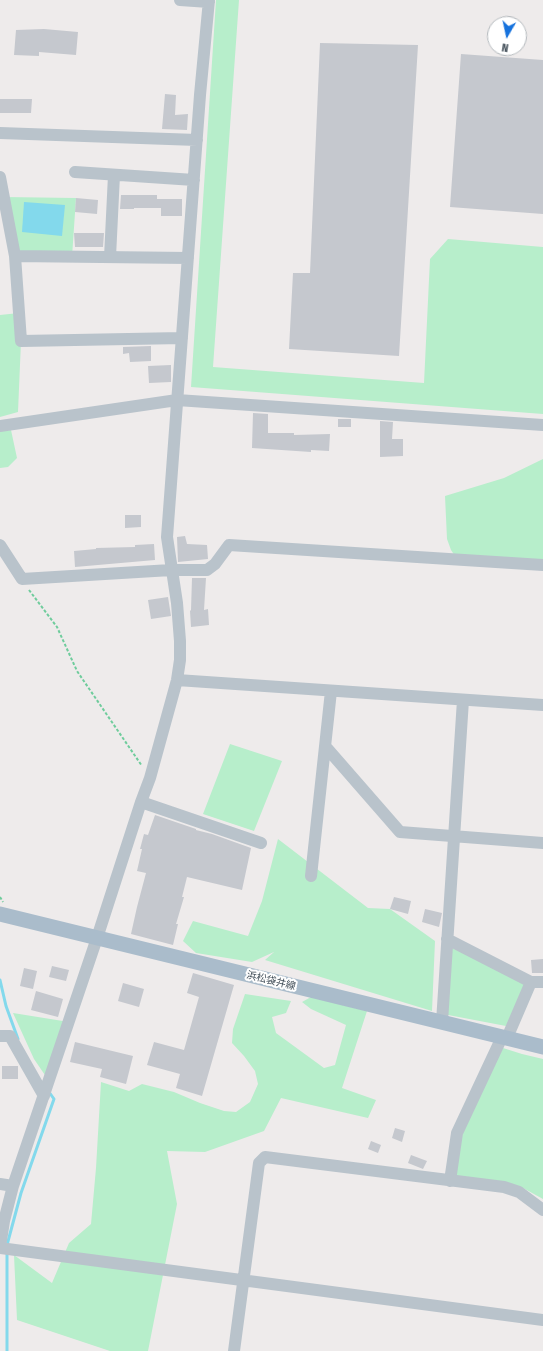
<!DOCTYPE html>
<meta charset="utf-8">
<style>
body{margin:0}
#map{position:relative;width:543px;height:1351px;overflow:hidden;background:#eeebeb;font-family:"Fira Sans Condensed",sans-serif}
canvas{display:block}
.north{position:absolute;left:487px;top:16px;width:40px;height:40px;box-sizing:border-box;background:#fff;border:1px solid #b4b9bd;border-radius:50%;rotate:189deg;font-size:11px;font-weight:700;line-height:16px;text-align:center;color:#434f59}
.north::after{content:'';display:block;margin:auto;width:14px;height:18px;background:#1672dd;clip-path:polygon(50% 0,100% 100%,50% 72%,0 100%)}
</style>
<div id="map">
<canvas width="543" height="1351"></canvas>
<div class="north">N</div>
</div>
<script>
const c = document.querySelector('canvas').getContext('2d');
c.lineJoin = 'round';
function paint(path, color) { c.fillStyle = color; c.fill(path, 'evenodd'); }
const shape = rows => new Path2D(rows.map(r => 'M' + r).join(''));
function trace(path, color, width, dash) { c.strokeStyle = color; c.lineWidth = width; c.lineCap = dash ? 'butt' : 'round'; c.setLineDash(dash || []); c.stroke(path); }
function drawText(font, color, halo, rows, align = 'center') {
  c.font = font + ' "Fira Sans Condensed","Noto Sans JP",sans-serif'; c.lineWidth = 4; c.setLineDash([]); c.textBaseline = 'middle'; c.strokeStyle = halo; c.fillStyle = color; for (const [text, x, y, turn = 0] of rows) {
    c.save(); c.translate(x, y); c.rotate((+turn || 0) * Math.PI / 180); c.textAlign = isNaN(turn) ? turn : align; if (halo) c.strokeText(text, 0, 0); c.fillText(text, 0, 0); c.restore();
  }
}
paint(shape([
 [216,0,239,0,213,367,424,383,430,259,448,239,543,247,543,414,191,387],
 [4,197,76,198,72,257,15,256],
 [19,313,21,341,18,412,0,417,0,315],
 [11,430,17,458,8,467,0,468,0,431],
 [543,459,543,562,455,556,451,550,447,539,445,496,504,478],
 [230,744,282,761,254,831,203,814],
 [278,839,368,908,390,909,435,941,432,1011,265,960,274,952,252,962,196,953,183,941,193,921,248,936,262,901],
 [447,946,531,982,506,1026,443,1014],
 [245,994,291,1001,286,1013,272,1017,276,1033,324,1068,335,1065,346,1025,311,1009,302,1002,311,997,367,1011,342,1088,376,1100,368,1118,281,1098,264,1131,205,1152,167,1151,177,1204,148,1351,110,1351,17,1320,14,1255,52,1283,69,1243,91,1224,96,1168,101,1082,129,1091,142,1084,174,1092,200,1103,224,1111,236,1112,250,1102,258,1084,255,1071,244,1056,232,1043,233,1029],
 [13,1013,69,1022,49,1081,34,1059],
 [503,1048,522,1054,543,1059,543,1199,523,1188,453,1176,461,1130]
]), '#b7eecb');
paint(shape([
 [24,202,65,205,62,236,22,232]
]), '#83d9ec');
trace(shape([
 [0,980,6,1006,18,1039],
 [7,1245,21,1193,54,1099,49,1092],
 [7,1351,7,1251]
]), '#83d9ec', 3);
paint(shape([
 [44,29,78,32,76,55,39,52,39,56,14,55,16,30],
 [320,43,418,45,399,356,289,349,293,273,310,273],
 [461,54,543,60,543,214,450,207],
 [165,94,176,95,175,115,188,114,187,130,162,129],
 [0,99,32,99,31,113,0,113],
 [121,195,157,195,157,199,182,199,182,216,161,216,161,208,134,208,134,209,120,209],
 [76,198,98,200,97,214,75,212],
 [74,233,104,233,103,247,75,247],
 [151,346,151,361,130,362,129,353,123,354,123,347],
 [171,365,171,382,149,383,148,366],
 [253,413,268,414,268,433,294,433,294,435,330,434,329,451,311,450,311,452,252,448],
 [338,419,351,419,351,427,338,427],
 [380,421,393,422,392,439,403,439,403,456,380,457],
 [125,515,141,515,141,527,125,528],
 [185,536,187,544,207,545,208,559,178,562,177,537],
 [154,544,155,560,75,567,74,551,96,549,96,548,135,547,135,545],
 [192,578,206,578,204,610,208,609,209,625,191,627,190,611,191,610],
 [168,597,171,616,151,619,148,600],
 [155,815,196,829,196,830,212,834,251,848,242,890,187,877,182,897,184,897,176,924,178,924,173,945,131,934,137,907,146,873,137,871,142,849,140,849,144,834,148,835],
 [394,897,411,901,408,914,390,909],
 [425,909,442,913,439,927,422,922],
 [543,959,543,973,532,973,531,960],
 [52,966,69,970,66,981,49,977],
 [24,968,37,971,33,989,20,986],
 [193,973,234,985,202,1096,176,1088,180,1074,147,1065,154,1042,184,1050,199,997,187,993],
 [123,983,144,989,139,1007,118,1001],
 [36,991,63,999,58,1017,31,1010],
 [75,1042,133,1056,126,1084,100,1077,102,1069,70,1062],
 [2,1066,18,1066,18,1079,2,1079],
 [395,1128,405,1131,402,1142,392,1138],
 [371,1141,381,1145,378,1153,368,1149],
 [411,1155,427,1161,423,1169,408,1163]
]), '#c5c8ce');
trace(shape([
 [29,590,57,627,77,671,142,766],
 [0,897,3,902]
]), '#6fcc9c', 2, [3, 2]);
trace(shape([
 [180,0,209,2],
 [0,133,197,140],
 [75,172,194,180],
 [0,177,15,256,188,258],
 [15,256,21,341,182,338],
 [110,257,114,175],
 [0,426,177,400,543,425],
 [0,545,22,579,171,570,207,570,215,564,229,545,543,565],
 [177,680,543,705],
 [325,746,400,832,543,843],
 [141,802,261,843],
 [311,876,331,691],
 [447,939,531,982,543,982],
 [442,1022,463,700],
 [0,1036,10,1036,44,1096],
 [507,1038,531,982],
 [450,1181,457,1133,502,1037],
 [0,1184,13,1186],
 [0,1247,4,1221,13,1186,97,938,141,802,150,778,177,680,180,660,180,641,177,603,167,537,200,95,209,0],
 [0,1248,543,1320],
 [234,1351,259,1163,265,1157,504,1187,519,1192,543,1210]
]), '#b9c3cb', 12);
trace(shape([
 [0,914,543,1047]
]), '#aabccb', 15);
drawText('10px', '#434f59', '#fff', [
 ["浜松袋井線",271,981,14]
]);
</script>
